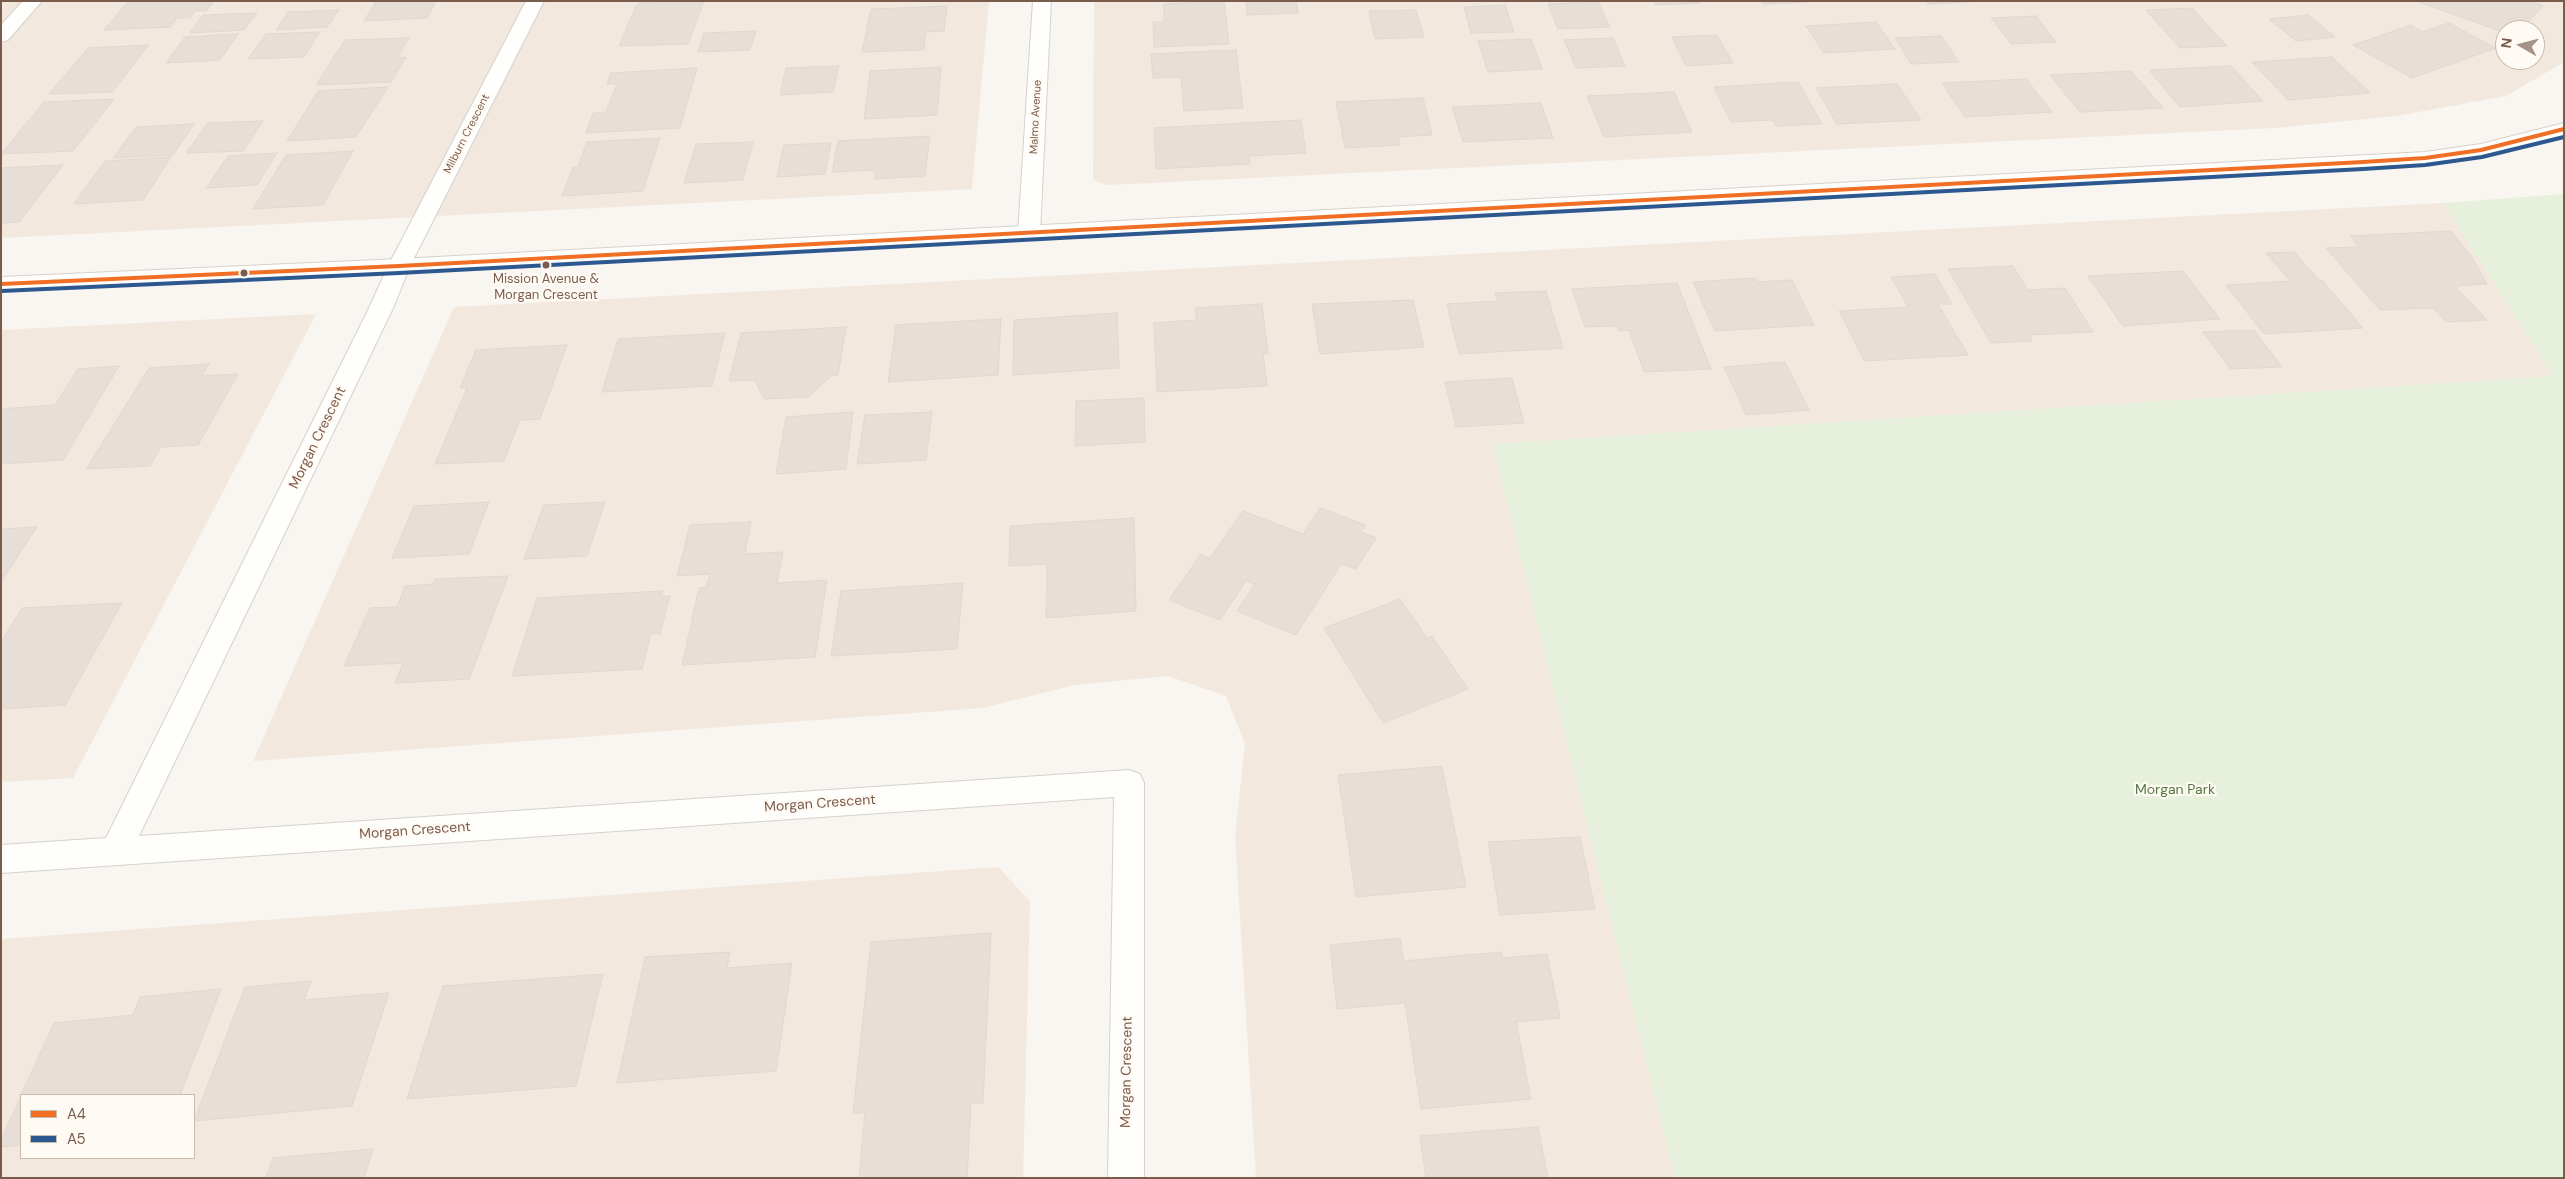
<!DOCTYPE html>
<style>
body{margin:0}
#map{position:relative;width:2565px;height:1179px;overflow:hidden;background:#f9f5f0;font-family:"DM Sans",sans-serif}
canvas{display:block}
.frame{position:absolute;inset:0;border:2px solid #7a5c4d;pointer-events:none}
.legend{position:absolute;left:20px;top:1094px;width:175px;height:65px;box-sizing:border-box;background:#fffaf3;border:1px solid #cabbb1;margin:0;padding:6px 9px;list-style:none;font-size:15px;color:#7a5c4d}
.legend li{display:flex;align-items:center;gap:10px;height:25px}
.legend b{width:25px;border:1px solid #cabbb1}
.north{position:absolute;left:2495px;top:20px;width:50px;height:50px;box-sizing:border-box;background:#fffaf3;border:1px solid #cabbb1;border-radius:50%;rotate:278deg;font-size:14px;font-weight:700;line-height:20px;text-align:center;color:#7a5c4d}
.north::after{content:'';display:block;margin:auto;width:18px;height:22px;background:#a69286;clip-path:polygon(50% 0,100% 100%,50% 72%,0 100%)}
</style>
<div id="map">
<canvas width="2565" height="1179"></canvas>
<div class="frame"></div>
<ul class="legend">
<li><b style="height:6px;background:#f16f25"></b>A4</li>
<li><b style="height:6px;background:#2d578f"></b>A5</li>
</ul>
<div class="north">N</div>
</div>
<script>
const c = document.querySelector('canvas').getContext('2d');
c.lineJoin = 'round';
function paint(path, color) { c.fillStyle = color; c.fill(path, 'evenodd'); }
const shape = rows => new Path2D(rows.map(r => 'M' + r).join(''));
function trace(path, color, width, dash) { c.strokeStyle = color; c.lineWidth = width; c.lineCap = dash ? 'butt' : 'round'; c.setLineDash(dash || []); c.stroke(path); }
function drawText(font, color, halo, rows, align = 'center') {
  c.font = font + ' "DM Sans",sans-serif'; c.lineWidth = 4.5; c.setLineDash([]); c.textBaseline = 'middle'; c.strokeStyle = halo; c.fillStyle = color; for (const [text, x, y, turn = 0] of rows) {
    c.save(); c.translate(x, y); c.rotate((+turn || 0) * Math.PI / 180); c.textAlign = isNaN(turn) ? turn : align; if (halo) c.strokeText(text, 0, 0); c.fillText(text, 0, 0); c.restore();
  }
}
paint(shape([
 [1,1,989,1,972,189,1,238],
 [1094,1,2564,1,2564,62,2506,96,2396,116,2274,128,1108,185,1093,180],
 [2505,30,2535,30,2535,60,2505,60],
 [2443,203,2554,376,1492,444,1675,1178,1256,1178,1235,836,1245,744,1226,696,1168,676,1075,685,982,708,253,761,454,307],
 [316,314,73,778,1,782,1,330],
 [998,867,1030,901,1023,1178,1,1178,1,939],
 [21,1095,194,1095,194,1158,21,1158]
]), '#f2e8de');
paint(shape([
 [2564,194,2564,1178,1675,1178,1492,444,2553,376,2443,203]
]), '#e7f0db');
const building = shape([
 [128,1,214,1,207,11,195,11,190,18,177,18,171,27,104,30,128,1],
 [376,1,436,1,427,18,364,21,376,1],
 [704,1,688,44,619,46,636,6,640,3,704,1],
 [1224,1,1229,44,1154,47,1153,22,1164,22,1164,4,1224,1],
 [1246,1,1296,1,1298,13,1247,15,1246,1],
 [1654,1,1699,1,1700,3,1656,5,1654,1],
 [1761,1,1808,1,1808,2,1762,4,1761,1],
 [1926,1,1969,1,1970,2,1928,4,1926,1],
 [2416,1,2530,1,2543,6,2520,30,2505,30,2505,33,2416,1],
 [1598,2,1610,27,1558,29,1548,4,1598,2],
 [1505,5,1514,32,1471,33,1464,7,1505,5],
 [947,6,944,31,926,32,924,50,862,52,871,9,947,6],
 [2192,8,2227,46,2180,48,2146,10,2192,8],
 [339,10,327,27,276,30,288,12,339,10],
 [1416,10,1424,37,1375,39,1369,11,1416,10],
 [257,13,244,30,190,33,203,15,257,13],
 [2308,15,2335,37,2296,41,2269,19,2308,15],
 [2036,16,2056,42,2011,44,1991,18,2036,16],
 [1876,22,1895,49,1824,53,1806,26,1876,22],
 [2449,23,2496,48,2412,78,2353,45,2411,25,2422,32,2449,23],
 [756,31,750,50,698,52,704,33,756,31],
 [320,32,304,57,248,59,266,34,320,32],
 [238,34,220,60,166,63,185,37,238,34],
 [1717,35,1733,63,1686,66,1672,37,1717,35],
 [1941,36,1959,62,1911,64,1895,38,1941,36],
 [409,38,397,58,406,57,391,82,316,85,345,40,409,38],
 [1613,38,1625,66,1576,68,1564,40,1613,38],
 [1531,39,1542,69,1488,72,1478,41,1531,39],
 [149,45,112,92,49,94,88,48,149,45],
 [1236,50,1243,108,1184,111,1181,77,1153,78,1151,54,1236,50],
 [2332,57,2370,93,2288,100,2252,62,2332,57],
 [839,66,833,92,780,95,786,68,839,66],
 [2231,66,2263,101,2180,107,2149,70,2231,66],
 [941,67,937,115,864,119,870,71,941,67],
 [697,68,680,128,586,133,593,113,606,112,617,84,607,84,611,73,697,68],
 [2131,71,2163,108,2080,112,2050,75,2131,71],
 [2026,79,2052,112,1965,117,1942,83,2026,79],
 [1798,82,1822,124,1776,126,1773,120,1731,122,1714,87,1798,82],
 [1897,84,1921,120,1837,124,1816,88,1897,84],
 [388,87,356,137,287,141,318,91,388,87],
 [1674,92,1692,132,1604,137,1587,96,1674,92],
 [1423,98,1432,135,1398,137,1400,145,1345,148,1336,102,1423,98],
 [114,99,73,151,1,154,44,102,114,99],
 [1541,103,1553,138,1463,142,1452,107,1541,103],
 [1301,120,1306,153,1249,156,1250,164,1156,169,1154,128,1301,120],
 [263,121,243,151,186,153,208,123,263,121],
 [194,124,173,155,113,158,136,127,194,124],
 [930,136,925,176,875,179,875,170,832,172,838,141,930,136],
 [660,138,643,191,562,196,573,167,578,167,587,142,660,138],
 [753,142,743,180,684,183,696,144,753,142],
 [831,143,825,174,777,177,784,145,831,143],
 [353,151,323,205,253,209,286,155,353,151],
 [277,153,257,185,206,188,228,156,277,153],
 [171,157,143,200,74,204,105,161,171,157],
 [63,165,19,222,1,223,1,168,63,165],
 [2451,231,2472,257,2487,284,2455,286,2487,320,2446,322,2433,308,2380,310,2326,248,2359,247,2350,236,2451,231],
 [2294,252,2319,280,2322,280,2363,328,2264,334,2226,285,2290,281,2266,253,2294,252],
 [2013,266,2028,290,2065,288,2093,332,2029,335,2032,341,1991,343,1948,269,2013,266],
 [2183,271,2220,319,2123,326,2088,276,2183,271],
 [1935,274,1952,304,1938,304,1968,355,1864,361,1839,311,1908,307,1891,277,1935,274],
 [1755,278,1757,282,1792,280,1814,325,1715,331,1693,282,1755,278],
 [1677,283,1711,369,1644,372,1629,330,1619,331,1617,326,1585,327,1572,289,1677,283],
 [1546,291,1563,348,1459,354,1447,304,1497,301,1495,293,1546,291],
 [1413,300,1424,347,1320,354,1312,304,1413,300],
 [1262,304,1268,354,1263,354,1267,386,1157,392,1154,323,1196,320,1196,308,1262,304],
 [1117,313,1119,368,1013,375,1014,320,1117,313],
 [1001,319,998,375,888,382,896,325,1001,319],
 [846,327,838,375,831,376,808,397,764,399,755,380,729,381,741,333,846,327],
 [2254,330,2282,367,2230,369,2203,332,2254,330],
 [725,333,712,386,602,392,618,339,725,333],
 [567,345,540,419,520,420,504,461,435,464,467,388,460,388,476,350,567,345],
 [1785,362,1809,410,1746,415,1724,367,1785,362],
 [209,364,202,376,238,374,198,445,161,447,150,466,86,469,149,368,209,364],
 [119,366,63,460,1,464,1,409,55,405,78,369,119,366],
 [1512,378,1524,423,1456,427,1445,382,1512,378],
 [1144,398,1145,442,1075,446,1076,401,1144,398],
 [853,412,846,469,776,474,786,417,853,412],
 [932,412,926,460,857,464,865,415,932,412],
 [489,502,469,554,392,558,414,506,489,502],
 [605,502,587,556,524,559,544,505,605,502],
 [1320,508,1366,525,1361,532,1376,538,1356,569,1341,564,1296,635,1237,611,1255,584,1246,581,1220,620,1169,600,1201,554,1210,558,1243,511,1303,534,1320,508],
 [1134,518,1136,611,1046,618,1047,564,1009,566,1010,526,1134,518],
 [751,522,745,554,783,552,777,583,827,580,815,657,682,665,699,588,706,587,710,574,677,576,690,525,751,522],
 [37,527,1,582,1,529,37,527],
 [508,576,469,679,395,683,403,663,344,666,370,608,397,607,405,586,433,584,435,579,508,576],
 [963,583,957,649,831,656,841,591,963,583],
 [662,591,662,596,670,596,660,634,651,634,642,669,512,676,537,598,662,591],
 [1400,599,1427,638,1432,636,1468,689,1383,723,1324,628,1400,599],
 [122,603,65,705,1,709,1,642,22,608,122,603],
 [1442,766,1466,887,1356,897,1338,775,1442,766],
 [1580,837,1595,909,1500,915,1488,842,1580,837],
 [991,933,983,1103,971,1103,967,1178,859,1178,865,1112,853,1114,871,942,991,933],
 [1400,938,1404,961,1501,952,1502,958,1547,954,1560,1018,1516,1022,1531,1099,1421,1109,1405,1003,1337,1009,1330,945,1400,938],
 [730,952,727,968,792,963,776,1071,617,1083,645,957,730,952],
 [603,974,576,1086,407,1099,443,986,603,974],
 [311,981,304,1000,389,993,352,1106,194,1121,245,987,311,981],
 [221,989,180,1095,21,1095,54,1023,133,1015,140,997,221,989],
 [21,1096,21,1145,1,1147,1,1140,21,1096],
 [1538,1127,1548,1178,1426,1178,1420,1136,1538,1127],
 [373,1149,364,1178,266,1178,273,1158,373,1149]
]);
paint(building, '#e6ded7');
trace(building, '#e2d8d2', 1);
const minor = shape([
 [23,1,42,1,8,40,1,42,1,25,23,1],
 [526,1,544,1,410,266,394,306,139,836,1129,770,1140,774,1144,783,1144,1178,1108,1178,1114,797,1,873,1,845,106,838,370,306,388,266,526,1],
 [1033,1,1051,1,1040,233,1037,238,1029,240,1021,238,1018,233,1033,1]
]);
const tertiary = shape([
 [2564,123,2564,135,2481,156,2425,164,399,273,1,291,1,277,399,259,2425,152,2481,144,2564,123]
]);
trace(minor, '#d7d1cb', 2);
trace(tertiary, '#d7d1cb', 2);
paint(minor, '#fefefd');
paint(tertiary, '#fefefd');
trace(shape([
 [1,284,399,266,2363,162,2425,158,2481,150,2564,129]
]), '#f16f25', 4);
trace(shape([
 [1,291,399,273,2363,169,2425,165,2482,157,2564,137]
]), '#2d578f', 4);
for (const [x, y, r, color] of [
 [546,265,4.5,"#7a5c4d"],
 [244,273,4.5,"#7a5c4d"]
]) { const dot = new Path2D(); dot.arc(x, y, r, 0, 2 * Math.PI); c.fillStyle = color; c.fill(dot); trace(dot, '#fffaf3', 2); }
drawText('11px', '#7a5c4d', '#fffaf3', [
 ["Malmo Avenue",1036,117,-87],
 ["Milburn Crescent",467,134,-63]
]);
drawText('13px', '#7a5c4d', '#fffaf3', [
 ["Mission Avenue &",546,280],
 ["Morgan Crescent",546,296]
]);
drawText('14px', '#7a5c4d', '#fffaf3', [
 ["Morgan Crescent",318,438,-64],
 ["Morgan Crescent",820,804,-4],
 ["Morgan Crescent",415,831,-4],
 ["Morgan Crescent",1127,1072,-89]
]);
drawText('14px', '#537a41', '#fffaf3', [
 ["Morgan Park",2175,790]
]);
</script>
